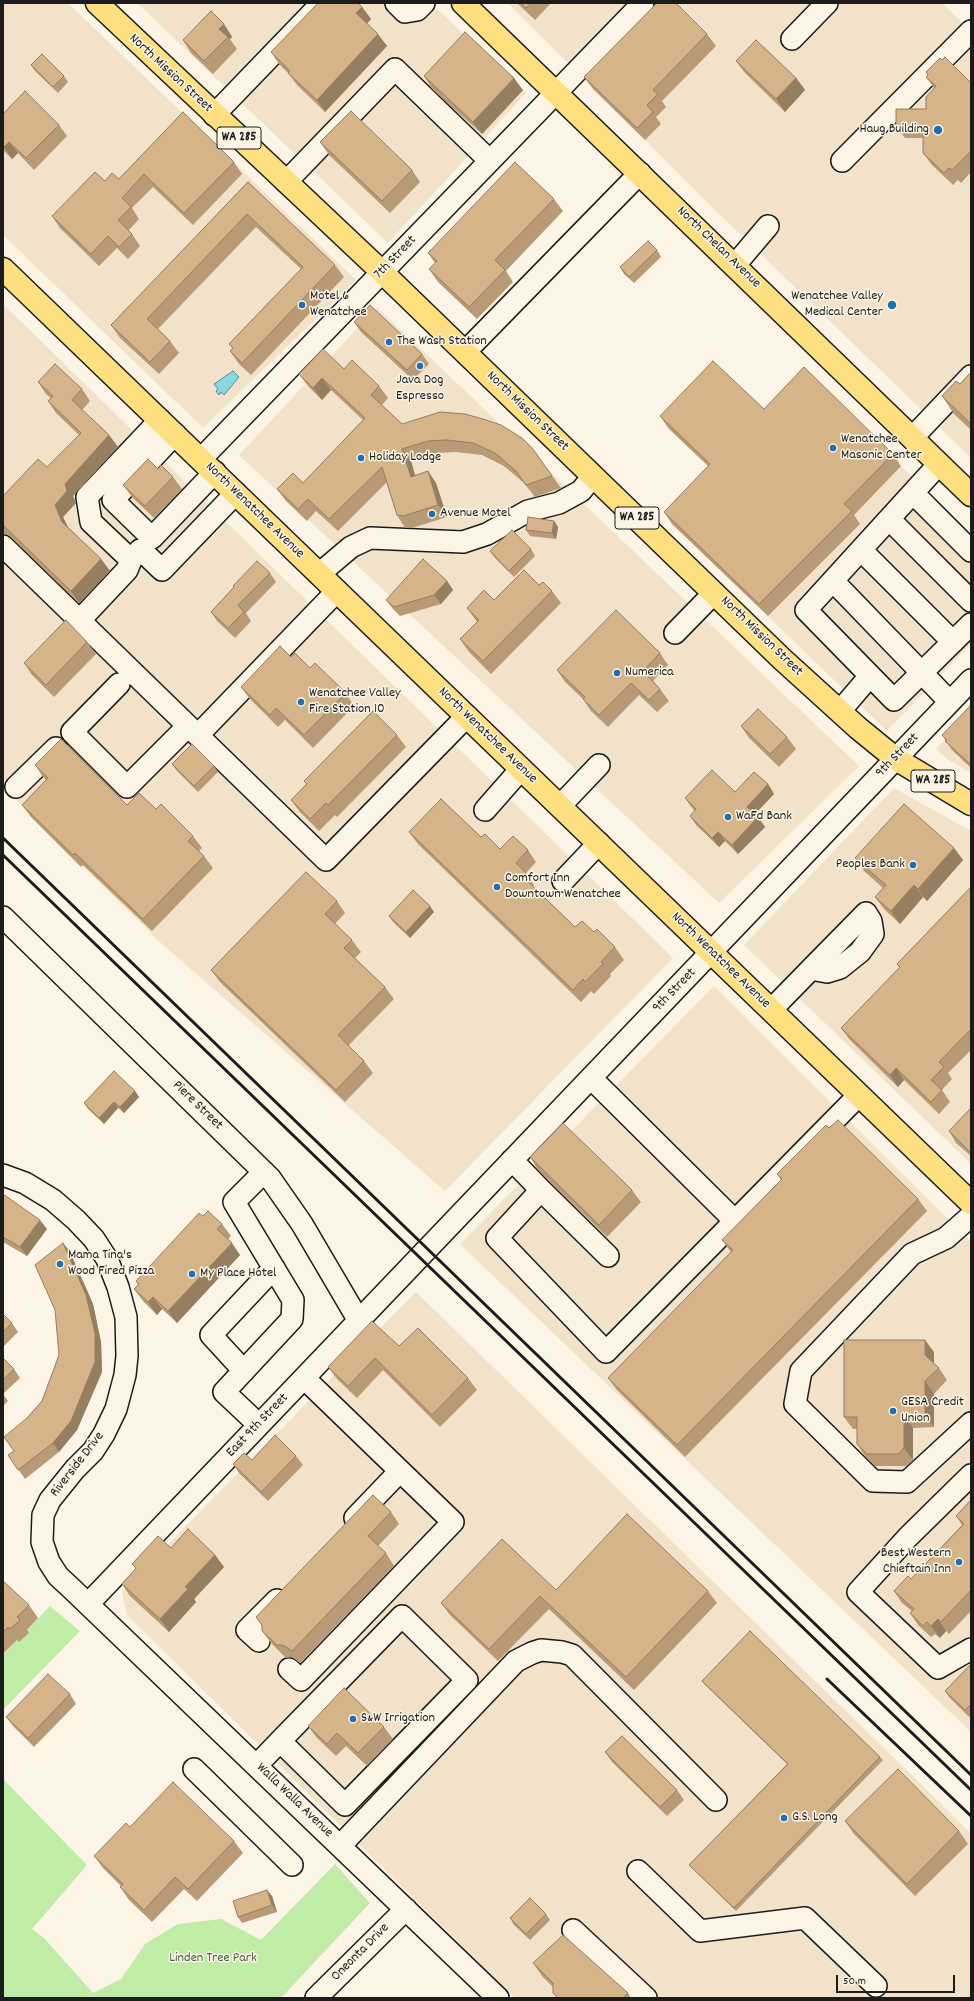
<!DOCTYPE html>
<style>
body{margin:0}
#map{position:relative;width:974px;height:2001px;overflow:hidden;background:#fcf5e5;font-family:Dekko,sans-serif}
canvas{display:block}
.frame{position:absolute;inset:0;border:4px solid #1c1c1c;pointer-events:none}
.scale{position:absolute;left:836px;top:1975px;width:119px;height:18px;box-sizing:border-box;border:2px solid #1c1c1c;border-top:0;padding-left:5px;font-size:12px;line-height:14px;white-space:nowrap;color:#1c1c1c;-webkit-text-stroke:3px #fcf5e5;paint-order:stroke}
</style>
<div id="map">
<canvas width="974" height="2001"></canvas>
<div class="frame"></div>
<div class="scale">50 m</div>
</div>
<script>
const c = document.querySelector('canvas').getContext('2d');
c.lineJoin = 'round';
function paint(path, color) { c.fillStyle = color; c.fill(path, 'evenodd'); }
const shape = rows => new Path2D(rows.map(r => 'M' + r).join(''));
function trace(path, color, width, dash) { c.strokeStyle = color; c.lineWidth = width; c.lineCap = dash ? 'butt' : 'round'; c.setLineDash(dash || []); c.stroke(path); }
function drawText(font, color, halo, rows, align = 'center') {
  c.font = font + ' Dekko,sans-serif'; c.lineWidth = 3; c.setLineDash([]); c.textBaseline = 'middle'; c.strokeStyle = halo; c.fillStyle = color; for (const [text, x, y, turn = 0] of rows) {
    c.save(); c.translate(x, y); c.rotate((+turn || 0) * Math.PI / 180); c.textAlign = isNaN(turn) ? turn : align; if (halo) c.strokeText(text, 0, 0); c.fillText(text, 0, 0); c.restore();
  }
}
paint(shape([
 [3,3,68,3,356,280,203,428,3,235],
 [137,3,431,3,526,93,388,243],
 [508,3,942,3,971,31,971,458,706,201],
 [3,304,673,958,445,1191,161,943,3,787],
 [377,307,859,766,719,903,239,455],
 [813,379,971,535,971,644,887,731,672,524],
 [971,712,971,773,947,759,936,749],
 [894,788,971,831,971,1164,744,945],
 [714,986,971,1242,971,1732,460,1244],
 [416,1292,971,1833,971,1998,515,1998,127,1615,122,1591]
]), '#f1e2c9');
paint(shape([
 [50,1606,80,1631,3,1710,3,1655],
 [3,1779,87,1865,32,1929,44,1938,93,1993,121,1979,145,1944,178,1924,221,1919,261,1940,335,1864,370,1903,281,1998,3,1998]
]), '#c0eca8');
const water = shape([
 [233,371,239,377,224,395,221,392,219,395,216,391,218,389,214,384,233,371]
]);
paint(water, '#87d8e0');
trace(water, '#5c8d92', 1);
const minor = shape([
 [396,3,405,12,417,10,424,3],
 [792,39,827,3],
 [214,115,322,3],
 [842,161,971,31],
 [286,182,395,69,490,161],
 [735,265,768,226],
 [465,352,640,173],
 [175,434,113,500,152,538,215,472],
 [912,438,971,376],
 [201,459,643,3],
 [939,464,806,610,894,700,971,624],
 [913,493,971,551],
 [889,519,971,601],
 [3,546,326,860,467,716],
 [141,550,162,570,236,493],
 [861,550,953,642],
 [131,560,91,522,87,497,160,420],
 [319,574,351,547,370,538,463,542,487,534,528,511,559,503,581,491,593,476],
 [833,581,950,702],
 [80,620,127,570,131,560,140,550],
 [675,633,714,593],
 [119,684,72,732,127,787,188,726],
 [840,711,870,676],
 [198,735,337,591],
 [16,787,56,748],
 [560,806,599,765],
 [485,810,521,769],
 [563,881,599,843],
 [3,917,270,1178,302,1224,359,1321],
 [771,1010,811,969,866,913,871,921,873,934,860,952,840,968,827,972,811,969],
 [591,1078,735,1221],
 [512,1160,541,1190,497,1238,606,1352,859,1095],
 [3,1175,25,1183,53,1200,76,1220,94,1239,107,1259,118,1287,126,1317,127,1356,125,1375,116,1409,104,1434,93,1451,75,1469,50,1500,43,1515,42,1542,49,1562,58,1576,72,1589,498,1998],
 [541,1190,608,1256],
 [971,1216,946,1238,912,1254,801,1371,795,1404,873,1481,907,1482,971,1423],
 [244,1371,211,1335,274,1268],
 [259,1425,224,1392,292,1319,293,1300,234,1202,264,1172],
 [971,1475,908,1537,858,1592,938,1668,971,1649],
 [355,1518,400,1471],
 [88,1604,971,680],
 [259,1641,247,1630,277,1600],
 [289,1669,301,1680,453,1522,304,1378],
 [257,1765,280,1741,402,1616,467,1680,345,1805,280,1741],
 [194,1769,292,1865],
 [340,1846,516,1661,532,1653,541,1650,562,1652,572,1655,716,1800],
 [638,1871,700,1931,805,1918,876,1986],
 [573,1930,646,1998],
 [316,1998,406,1909]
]);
const major = shape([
 [97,3,382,272,782,659,858,728,896,759,971,804],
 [463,3,971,495],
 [3,269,971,1203]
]);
trace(minor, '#1c1c1c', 24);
trace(major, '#1c1c1c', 25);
trace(minor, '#fcf5e5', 21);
trace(major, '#fddf80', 22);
trace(shape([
 [3,838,971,1775],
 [3,855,971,1790],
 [827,1679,971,1816]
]), '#1c1c1c', 3);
paint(shape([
 [517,3,551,3,535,20],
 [362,7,371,19,367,23,387,46,325,112,297,85,288,73,279,64,271,52],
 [224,24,232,37,230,39,237,49,213,74,191,53,183,40],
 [707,34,716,46,662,101,666,107,656,117,661,124,645,140,593,89,584,77],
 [736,61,796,78,805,90,785,112,745,73],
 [31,65,64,76,68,82,58,93,35,71],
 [926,72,971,83,971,172,961,183,958,180,953,185,932,165,923,153,923,138,905,138,896,126,926,109,934,88,926,77,928,75],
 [424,76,523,90,482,134,432,89],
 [183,112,234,162,242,174,193,225,153,187,132,208,139,219,128,231,132,234,140,246,128,259,117,248,99,266,60,228,52,216,105,181,119,179],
 [3,114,59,125,67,136,34,170,18,153,12,159,3,150],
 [320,142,412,170,420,182,390,213,329,155],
 [248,182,335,265,344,277,251,375,239,364,230,351,233,349,229,344,301,269,256,227,158,329,170,341,179,353,159,374,120,338,111,325],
 [554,199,563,211,506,271,513,282,477,319,438,282,429,269,435,263,428,253],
 [657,250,661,257,634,283,624,274,620,267],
 [354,322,422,354,429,364,413,380,361,332],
 [344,369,379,386,388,398,382,405,402,424,533,449,561,488,535,497,524,483,504,466,482,455,456,452,436,453,411,461,415,475,436,483,447,517,412,528,405,528,397,515,387,482,338,531,316,511,307,521,286,501,277,489,303,483,363,420,331,390,322,400,308,386,299,374],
 [971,372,971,430,954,414,942,396,960,384],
 [38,382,82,389,90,401,82,410,109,435,118,447,73,496,76,503,63,517,68,527,101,559,110,571,79,603,11,537,6,534,3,535,3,496,47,467,79,435,56,413,48,401,51,398,46,394],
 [764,409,893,454,901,466,854,515,860,524,768,616,672,524,664,512,708,466,669,429,660,416],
 [158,469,173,477,182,489,154,518,132,497,123,485],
 [554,521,558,527,556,539,530,536,526,530],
 [531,549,535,556,514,577,495,558,490,551],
 [270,573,276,582,246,613,251,621,235,638,217,621,211,612],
 [447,581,453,590,441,604,400,616,393,609,386,600],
 [539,585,552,591,561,603,491,674,469,652,460,639,477,622,467,608,494,600],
 [87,642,96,654,54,697,32,675,24,663],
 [660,653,668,665,653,681,660,689,669,701,657,712,639,695,608,727,591,711,583,699,565,682,557,670],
 [291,657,310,668,346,693,354,706,313,748,285,720,278,727,250,699,241,687],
 [971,707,971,768,952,750,942,735],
 [741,726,787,737,796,749,779,767,749,738],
 [397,735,406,747,337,817,335,815,319,831,300,812,291,800,306,784,304,781],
 [172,764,214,766,218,772,198,792,176,770],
 [35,765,127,805,156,809,193,836,202,848,199,851,204,856,213,868,152,931,83,865,81,867,31,817,22,805,46,780,43,777],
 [768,784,774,794,755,814,758,817,765,827,738,854,725,841,719,847,696,825,690,816,695,811,692,808,685,798,735,792],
 [409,832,481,837,500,849,528,850,536,862,526,873,534,885,533,886,575,927,594,932,615,947,624,960,610,974,611,976,594,994,591,991,581,1002,418,844],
 [954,848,963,860,927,901,923,897,900,924,884,909,875,897,883,888,864,871,855,858],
 [971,887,971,1050,948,1073,952,1079,942,1090,950,1102,939,1114,904,1080,898,1087,850,1040,841,1028,900,968,897,964],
 [337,901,345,913,335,924,352,940,361,952,355,958,385,987,394,999,348,1046,364,1061,373,1073,345,1102,220,982,211,970],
 [434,912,410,938,393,922,389,916],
 [135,1091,139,1097,124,1113,118,1108,104,1124,88,1109,84,1103],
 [971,1108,971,1156,956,1143,949,1131],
 [829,1128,918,1199,927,1211,685,1457,617,1390,608,1378,731,1252,722,1240,781,1180,777,1174],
 [530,1157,632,1190,641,1202,607,1237,538,1170],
 [3,1194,47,1229,27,1256,3,1242],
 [203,1216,222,1224,231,1236,228,1239,240,1255,177,1323,162,1309,157,1315,143,1301,134,1289,138,1285,136,1281],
 [63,1243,70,1252,93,1304,101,1342,102,1372,77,1430,59,1452,25,1479,8,1455,14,1451,27,1418,42,1401,59,1355],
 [3,1314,12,1323,18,1332,3,1347],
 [399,1346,468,1378,477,1390,440,1427,383,1370,357,1398,337,1379,328,1367],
 [934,1352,934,1363,939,1368,947,1380,934,1394,934,1427,913,1428,913,1460,906,1466,875,1466,865,1456,857,1444,857,1429,853,1429,844,1417],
 [3,1358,14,1369,20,1378,3,1394,8,1401,3,1406],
 [296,1456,303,1465,268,1501,239,1473,233,1464,252,1460],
 [971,1500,971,1611,949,1634,946,1631,940,1638,935,1634,931,1637,918,1625,910,1613,912,1611,902,1603,894,1591,911,1579,962,1525,956,1516],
 [391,1512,399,1524,378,1546,386,1553,394,1566,300,1663,292,1657,286,1658,271,1643,262,1631,262,1626,256,1617],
 [171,1548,215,1555,224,1567,194,1599,196,1602,169,1632,130,1596,122,1584,136,1569,132,1564],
 [3,1581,29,1605,38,1618,27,1630,29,1633,19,1642,17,1640,3,1654],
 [556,1590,708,1591,717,1603,634,1690,549,1609,498,1661,450,1615,441,1603],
 [971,1665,971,1715,969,1717,949,1697,945,1691],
 [702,1681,880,1757,883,1760,736,1911,692,1868,689,1865,787,1764,704,1684],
 [70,1694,76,1704,34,1747,13,1726,6,1717],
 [308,1726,384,1727,393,1739,367,1766,346,1746,336,1756,317,1738],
 [605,1752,677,1790,684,1800,667,1816,612,1762],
 [845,1821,959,1831,968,1844,915,1896,854,1834],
 [130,1827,234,1841,243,1853,197,1901,184,1889,152,1922,129,1900,120,1887,121,1886,103,1868,94,1856],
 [272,1896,277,1912,242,1923,238,1917],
 [546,1914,550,1920,530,1940,514,1925,510,1918],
 [533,1963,628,1993,631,1998,557,1998,553,1993,553,1987,542,1976]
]), '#b89b76');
paint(shape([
 [362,7,371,19,365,26,356,13],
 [224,24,232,37,230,39,219,29],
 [378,34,387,46,325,112,317,100],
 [514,78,523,90,482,134,473,122],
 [796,78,805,90,785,112,776,99],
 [9,142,18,153,12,159,4,147],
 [322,378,331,390,322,400,313,388],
 [109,435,118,447,73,496,76,503,63,517,71,534,62,522,55,505,65,484],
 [402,449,411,461,419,489,411,477],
 [428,471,436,483,447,517,438,505],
 [554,521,558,527,556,539,552,533],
 [101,559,110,571,79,603,71,591],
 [447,581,453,590,441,604,434,595],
 [768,784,774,794,753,816,747,807],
 [758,817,765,827,738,854,732,845],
 [718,832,725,841,719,847,712,838],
 [954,848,963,860,927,901,918,889],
 [914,885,923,897,900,924,891,911],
 [430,906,434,912,410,938,406,932],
 [896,1068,904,1080,898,1087,890,1075],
 [135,1091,139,1097,124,1113,120,1107],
 [114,1102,118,1108,104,1124,99,1118],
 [40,1220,47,1229,27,1256,20,1247],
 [63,1243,70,1252,93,1304,101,1342,102,1372,77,1430,59,1452,53,1443,71,1421],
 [232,1243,240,1255,177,1323,168,1311],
 [153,1297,162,1309,157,1315,148,1302],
 [925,1340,934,1352,934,1367,925,1355],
 [925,1381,934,1394,934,1427,925,1415],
 [904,1415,913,1428,913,1460,904,1448],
 [215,1555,224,1567,194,1599,196,1602,169,1632,160,1619,185,1587],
 [938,1619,946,1631,940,1638,931,1626],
 [267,1890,272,1896,277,1912,272,1905]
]), '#967e60');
const building = shape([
 [318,3,358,3,362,7,356,13,378,34,317,100,288,73,290,71,271,52,318,3],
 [521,3,531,3,526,8,521,3],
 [657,3,676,3,707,34,653,90,658,94,647,105,653,112,637,128,584,77,657,3],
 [211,11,224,24,219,29,228,37,204,61,183,40,211,11],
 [465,32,514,78,473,122,424,76,465,32],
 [756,40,796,78,776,99,736,61,756,40],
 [42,54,64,76,53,87,31,65,42,54],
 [945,57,971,83,971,151,952,170,949,168,944,173,923,153,923,126,896,126,896,109,926,109,926,97,936,86,926,77,928,75,926,72,940,58,942,60,945,57],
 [25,91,59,125,26,158,9,142,4,147,3,146,3,114,25,91],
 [351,111,412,170,382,201,320,142,351,111],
 [183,112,234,162,184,213,144,174,122,198,131,207,118,220,132,234,119,247,108,236,91,254,52,216,95,172,105,181,112,173,119,179,183,112],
 [515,162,554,199,495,260,505,270,469,307,429,269,437,261,428,253,515,162],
 [248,182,335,265,242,363,230,351,233,348,229,344,303,267,247,214,147,319,170,341,150,362,111,325,248,182],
 [648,241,657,250,629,277,620,267,648,241],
 [370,305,422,354,407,370,354,322,370,305],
 [323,349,344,369,352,360,379,386,371,395,402,424,440,412,465,414,483,419,501,425,522,438,533,449,552,476,526,485,516,471,495,453,473,443,447,440,428,441,402,449,411,477,428,471,438,505,403,516,397,515,382,467,329,519,308,499,298,509,277,489,293,473,303,483,365,418,322,378,313,388,299,374,323,349],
 [713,361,764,409,804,367,893,454,844,504,852,511,759,604,664,512,710,464,660,416,713,361],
 [55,364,82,389,72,400,109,435,65,484,67,491,55,505,62,522,101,559,71,591,3,525,3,496,38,459,47,467,81,433,48,401,53,396,38,382,55,364],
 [971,372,971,424,942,396,956,381,960,384,971,372],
 [148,459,158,469,161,465,173,477,145,506,123,485,148,459],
 [528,517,554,521,552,533,526,530,528,517],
 [512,530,531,549,509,571,490,551,512,530],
 [423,559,447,581,434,595,394,607,386,600,423,559],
 [257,561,270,573,238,605,244,612,228,628,211,612,234,587,233,586,257,561],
 [524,570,539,585,543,582,552,591,483,661,460,639,479,620,467,608,484,590,494,600,524,570],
 [616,610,660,653,643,671,660,689,649,700,631,683,599,715,583,699,585,697,557,670,616,610],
 [66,620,87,642,46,685,24,663,66,620],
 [280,646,291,657,295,653,310,668,315,663,346,693,304,735,276,708,270,715,241,687,280,646],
 [970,706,971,707,971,765,945,741,947,740,942,735,970,706],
 [758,709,787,737,770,754,741,726,758,709],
 [373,711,397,735,328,805,326,803,310,819,291,800,307,784,304,781,373,711],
 [61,739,127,805,139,793,156,809,161,804,193,836,188,841,204,856,143,919,75,853,73,855,22,805,48,778,35,765,61,739],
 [192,744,214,766,194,786,172,764,192,744],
 [712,770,735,792,754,772,768,784,747,807,758,817,732,845,718,832,712,838,690,816,696,809,685,798,712,770],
 [441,799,481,837,485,834,500,849,513,836,528,850,516,863,526,873,522,876,575,927,582,921,594,932,597,929,615,947,601,962,603,964,585,982,583,979,573,990,409,832,441,799],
 [904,804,954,848,918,889,914,885,891,911,875,897,886,885,855,858,904,804],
 [306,872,337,901,325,914,352,940,344,948,385,987,338,1035,364,1061,336,1090,211,970,306,872],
 [971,887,971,1029,939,1062,944,1067,931,1080,942,1090,931,1102,896,1068,890,1075,841,1028,900,967,897,964,971,887],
 [413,890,430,906,406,932,389,916,413,890],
 [114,1071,135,1091,120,1107,114,1102,99,1118,84,1103,114,1071],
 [971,1108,971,1153,949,1131,971,1108],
 [838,1120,918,1199,677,1445,608,1378,733,1250,722,1240,782,1179,777,1174,826,1125,829,1128,838,1120],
 [563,1123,632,1190,599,1225,530,1157,563,1123],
 [3,1194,40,1220,20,1247,3,1237,3,1194],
 [208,1211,222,1224,217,1229,232,1243,168,1311,153,1297,148,1302,134,1289,139,1284,136,1281,199,1213,203,1216,208,1211],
 [63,1243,86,1295,95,1333,95,1362,71,1421,53,1443,18,1470,8,1455,14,1451,4,1437,27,1418,42,1401,59,1355,55,1310,35,1265,63,1243],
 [3,1314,12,1323,3,1332,3,1314],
 [372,1321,399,1346,418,1328,468,1378,432,1415,375,1358,348,1386,328,1367,372,1321],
 [844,1340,925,1340,925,1355,939,1368,925,1381,925,1415,904,1415,904,1448,898,1454,867,1454,857,1444,857,1417,844,1417,844,1340],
 [3,1358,14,1369,3,1380,3,1358],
 [275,1435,296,1456,261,1492,233,1464,244,1453,252,1460,275,1435],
 [373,1495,391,1512,368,1536,386,1553,292,1651,283,1645,277,1645,262,1631,262,1625,256,1617,373,1495],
 [971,1500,971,1590,941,1622,938,1619,931,1626,927,1622,923,1626,910,1613,914,1609,894,1591,908,1576,911,1579,964,1524,956,1516,971,1500],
 [627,1514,708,1591,626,1677,540,1596,489,1649,441,1603,502,1539,556,1590,627,1514],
 [188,1529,215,1555,185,1587,188,1589,160,1619,122,1584,136,1568,132,1564,158,1536,171,1548,188,1529],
 [3,1581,29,1605,17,1617,20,1620,10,1629,8,1627,3,1632,3,1581],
 [750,1631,880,1757,734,1908,689,1865,788,1764,702,1681,750,1631],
 [970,1665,971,1665,971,1704,965,1710,945,1691,970,1665],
 [48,1674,70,1694,28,1738,6,1717,48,1674],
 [344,1688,384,1727,358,1753,337,1733,327,1744,308,1726,344,1688],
 [622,1736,677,1790,660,1807,605,1752,622,1736],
 [898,1769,959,1831,907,1884,845,1821,898,1769],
 [173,1782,234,1841,188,1889,175,1877,144,1910,120,1887,123,1884,94,1856,126,1823,130,1827,173,1782],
 [267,1890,272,1905,238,1917,233,1901,267,1890],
 [530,1898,546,1914,526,1934,510,1918,530,1898],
 [563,1935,628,1993,623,1998,558,1998,553,1993,553,1983,533,1963,563,1935]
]);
paint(building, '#d6b489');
trace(building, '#967e60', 1);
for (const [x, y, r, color] of [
 [938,130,5,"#1f6fb2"],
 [302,305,4,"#1f6fb2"],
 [892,305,5,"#1f6fb2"],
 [389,342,4,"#1f6fb2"],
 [420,366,4,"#1f6fb2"],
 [833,448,4,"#1f6fb2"],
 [361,458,4,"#1f6fb2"],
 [432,514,4,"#1f6fb2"],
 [617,673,4,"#1f6fb2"],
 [301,702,4,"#1f6fb2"],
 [728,817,4,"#1f6fb2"],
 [913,865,4,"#1f6fb2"],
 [497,887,4,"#1f6fb2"],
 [60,1264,4,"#1f6fb2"],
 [192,1274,4,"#1f6fb2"],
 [893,1411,4,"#1f6fb2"],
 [959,1562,4,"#1f6fb2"],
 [353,1719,4,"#1f6fb2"],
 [784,1818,4,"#1f6fb2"]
]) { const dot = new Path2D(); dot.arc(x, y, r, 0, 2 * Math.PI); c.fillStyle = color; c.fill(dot); trace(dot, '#fcf5e5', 1.5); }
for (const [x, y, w] of [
 [239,138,44],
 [637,518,44],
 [933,781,44]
]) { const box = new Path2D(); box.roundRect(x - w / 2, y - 11, w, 22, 3); c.fillStyle = '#fcf5e5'; c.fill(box); trace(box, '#1c1c1c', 1); }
drawText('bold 13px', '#1c1c1c', null, [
 ["WA 285",239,138],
 ["WA 285",637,518],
 ["WA 285",933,781]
]);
drawText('14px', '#1c1c1c', '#fcf5e5', [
 ["North Mission Street",170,74,43],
 ["North Chelan Avenue",718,248,44],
 ["7th Street",396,258,-46],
 ["North Mission Street",527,412,44],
 ["North Wenatchee Avenue",254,511,44],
 ["North Mission Street",761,637,44],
 ["North Wenatchee Avenue",487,736,44],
 ["9th Street",898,756,-46],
 ["North Wenatchee Avenue",720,961,44],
 ["9th Street",675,991,-46],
 ["Piere Street",197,1106,44],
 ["East 9th Street",258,1426,-46],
 ["Riverside Drive",78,1465,-52],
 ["Walla Walla Avenue",294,1801,44],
 ["Oneonta Drive",361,1953,-45]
]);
drawText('14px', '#1c1c1c', '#fcf5e5', [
 ["Haug Building",929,130,"right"],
 ["Motel 6",310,297],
 ["Wenatchee",310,313],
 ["Wenatchee Valley",883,297,"right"],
 ["Medical Center",883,313,"right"],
 ["The Wash Station",397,342],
 ["Java Dog",420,381,"center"],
 ["Espresso",420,397,"center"],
 ["Wenatchee",841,440],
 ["Masonic Center",841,456],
 ["Holiday Lodge",369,458],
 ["Avenue Motel",440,514],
 ["Numerica",625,673],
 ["Wenatchee Valley",309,694],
 ["Fire Station 10",309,710],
 ["WaFd Bank",736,817],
 ["Peoples Bank",905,865,"right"],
 ["Comfort Inn",505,879],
 ["Downtown Wenatchee",505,895],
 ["Mama Tina's",68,1256],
 ["Wood Fired Pizza",68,1272],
 ["My Place Hotel",200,1274],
 ["GESA Credit",901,1403],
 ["Union",901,1419],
 ["Best Western",951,1554,"right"],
 ["Chieftain Inn",951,1570,"right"],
 ["S&W Irrigation",361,1719],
 ["G.S. Long",792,1818]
], 'left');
drawText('14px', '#4d5a46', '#fcf5e5', [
 ["Linden Tree Park",213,1959]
]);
</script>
